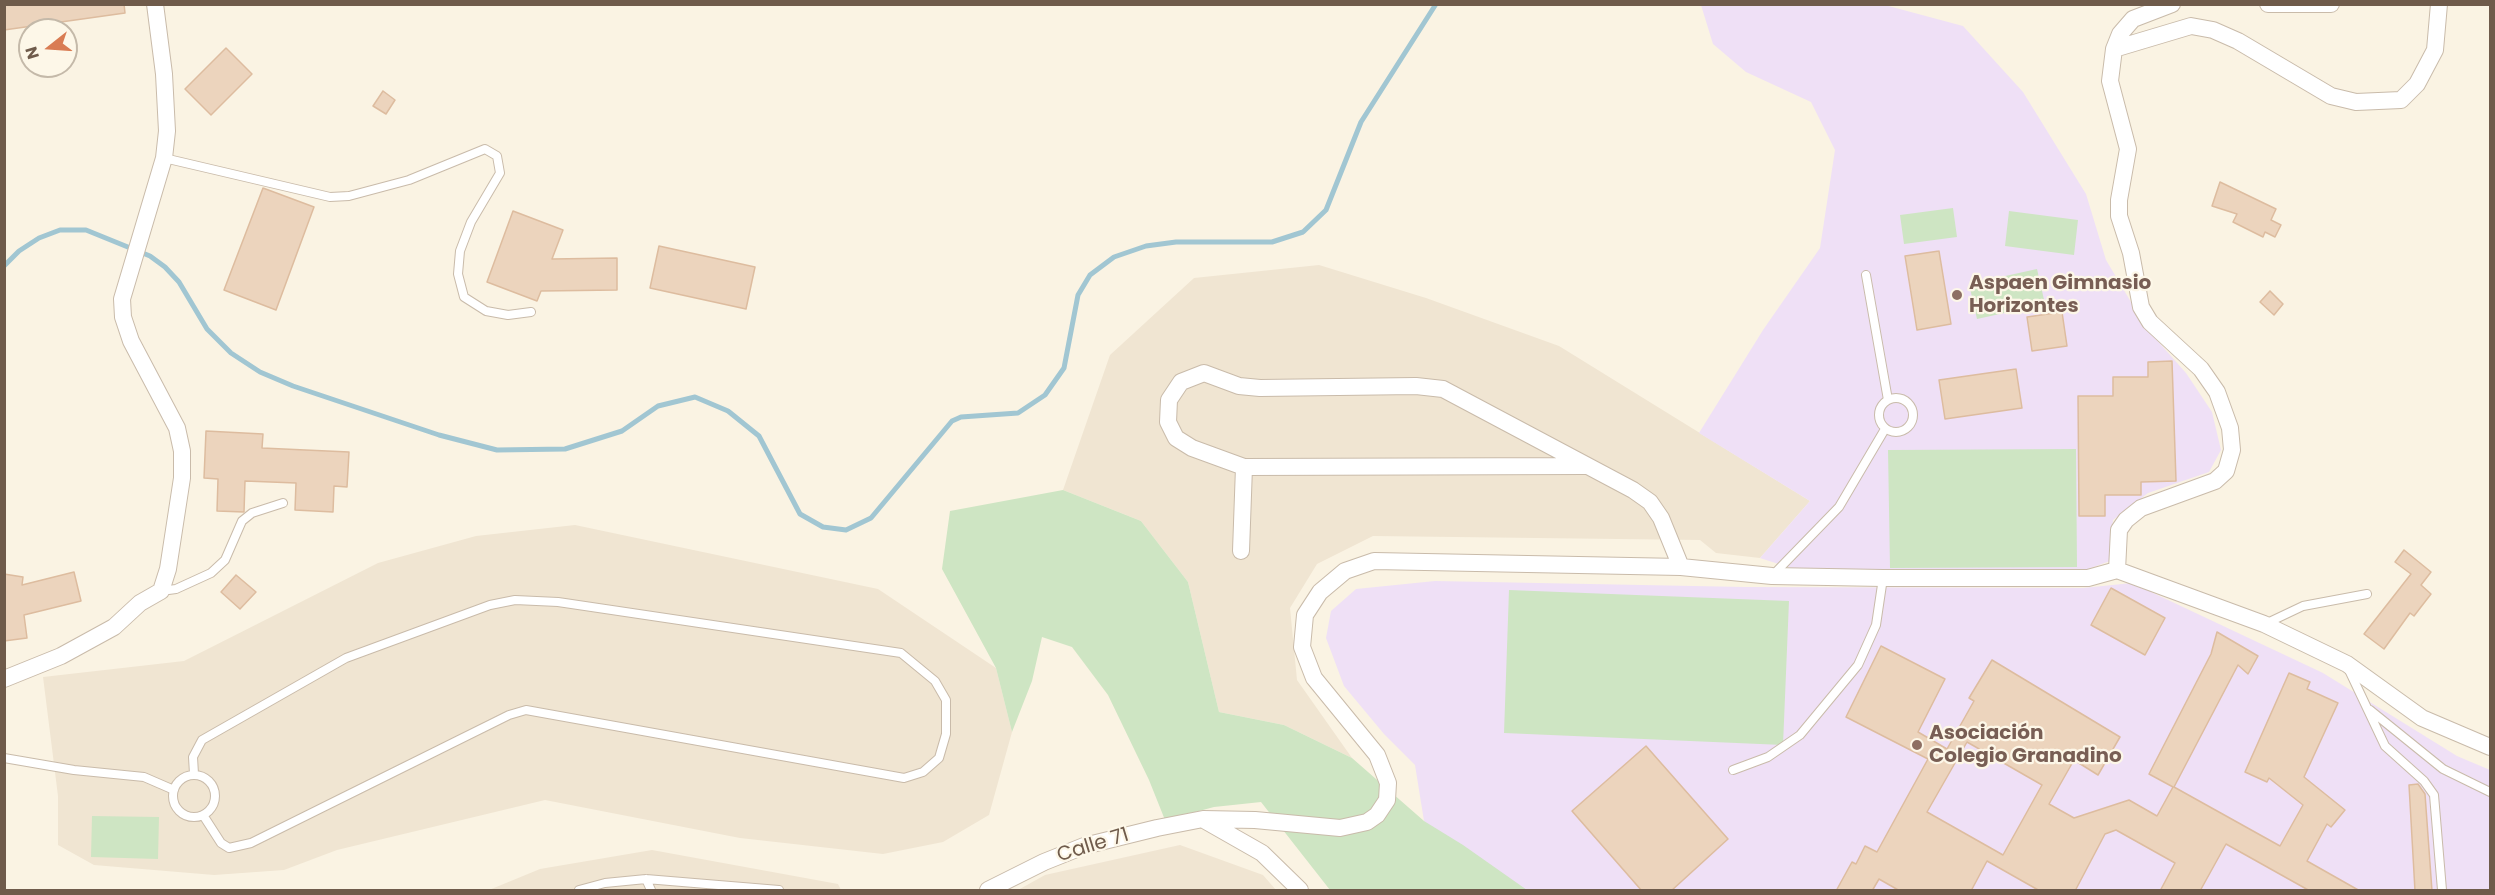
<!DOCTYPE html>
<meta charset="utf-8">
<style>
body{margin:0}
#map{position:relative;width:2495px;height:895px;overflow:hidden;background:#faf3e3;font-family:Poppins,sans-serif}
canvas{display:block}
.frame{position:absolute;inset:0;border:6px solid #6f5b4b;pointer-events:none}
.north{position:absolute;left:18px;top:18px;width:60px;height:60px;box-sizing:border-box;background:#fdf7e8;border:2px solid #c4b9a9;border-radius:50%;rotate:253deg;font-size:16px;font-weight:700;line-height:24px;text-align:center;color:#6f5b4b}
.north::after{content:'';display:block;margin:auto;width:21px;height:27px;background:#d97c53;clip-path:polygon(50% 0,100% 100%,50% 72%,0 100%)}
</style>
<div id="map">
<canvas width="2495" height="895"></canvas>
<div class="frame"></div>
<div class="north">N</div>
</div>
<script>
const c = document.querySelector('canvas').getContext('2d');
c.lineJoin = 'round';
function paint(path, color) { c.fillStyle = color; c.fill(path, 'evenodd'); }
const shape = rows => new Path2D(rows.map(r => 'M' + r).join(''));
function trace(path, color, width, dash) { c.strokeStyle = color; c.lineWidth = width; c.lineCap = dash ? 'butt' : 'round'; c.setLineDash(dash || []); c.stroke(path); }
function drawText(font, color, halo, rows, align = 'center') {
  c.font = font + ' Poppins,sans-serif'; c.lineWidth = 4.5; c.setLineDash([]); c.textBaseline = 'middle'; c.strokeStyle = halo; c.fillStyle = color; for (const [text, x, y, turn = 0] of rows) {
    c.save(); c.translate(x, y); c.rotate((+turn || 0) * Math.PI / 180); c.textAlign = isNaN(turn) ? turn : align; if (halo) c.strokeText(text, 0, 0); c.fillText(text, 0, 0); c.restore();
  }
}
paint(shape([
 [1319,265,1426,298,1559,346,1810,501,1760,558,1716,553,1700,540,1373,536,1317,564,1290,608,1297,680,1352,758,1284,725,1219,712,1188,582,1141,521,1063,490,1110,355,1194,278],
 [575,525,878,589,996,668,1012,732,989,815,943,842,883,854,740,838,545,800,337,850,284,870,214,875,94,865,58,845,58,796,43,677,184,661,378,563,476,536],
 [1180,845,1263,875,1276,890,1018,890,1045,875],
 [652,850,838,884,841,890,489,890,540,869]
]), '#f0e5d2');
paint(shape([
 [1881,4,1963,26,2023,92,2086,194,2106,260,2147,329,2186,373,2212,412,2221,450,2209,472,2148,493,2113,520,2110,561,2074,574,1800,571,1760,558,1810,501,1699,433,1763,330,1820,248,1835,150,1811,102,1746,72,1713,44,1701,5],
 [1435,581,1745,587,2083,588,2132,583,2323,673,2457,756,2490,770,2490,890,1498,890,1424,821,1415,765,1384,734,1344,686,1326,638,1331,611,1356,589]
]), '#efe0f6');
paint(shape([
 [1953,208,1957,237,1904,244,1900,215],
 [2009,211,2078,220,2074,255,2005,246],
 [2037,269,2045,304,1977,319,1969,284],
 [2076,449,2077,567,1890,568,1888,450],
 [1063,490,1141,521,1188,582,1219,712,1284,725,1352,758,1424,821,1463,845,1527,890,1330,890,1261,802,1214,807,1165,820,1149,780,1108,695,1072,647,1042,637,1032,681,1012,732,996,668,942,569,950,511],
 [1509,590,1789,601,1783,745,1504,733],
 [92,816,159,817,158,859,91,857]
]), '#cee5c3');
trace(shape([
 [4,266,19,251,39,238,60,230,86,230,150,256,165,267,179,282,207,329,231,353,260,372,293,386,439,435,497,450,565,449,622,431,658,406,695,397,728,411,759,436,800,514,823,527,846,530,871,518,952,421,961,417,1018,413,1045,395,1064,368,1078,295,1090,275,1114,257,1146,246,1176,242,1272,242,1303,232,1326,210,1361,122,1436,4]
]), '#a1c6d2', 5);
const building = shape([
 [4,4,124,4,125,13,4,30,4,4],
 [226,48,252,74,211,115,185,89,226,48],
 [383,91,395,100,386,114,373,106,383,91],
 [2220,182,2276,209,2271,220,2281,225,2275,237,2265,232,2263,237,2233,222,2237,214,2212,206,2220,182],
 [263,188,314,207,276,310,224,290,263,188],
 [513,211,563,230,552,259,617,258,617,290,541,291,537,301,487,282,513,211],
 [659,246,755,267,746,309,650,288,659,246],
 [1939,251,1951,324,1917,330,1905,256,1939,251],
 [2270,291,2283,304,2274,315,2260,302,2270,291],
 [2062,312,2067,346,2032,351,2027,317,2062,312],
 [2172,361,2176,481,2141,482,2141,495,2105,495,2105,516,2079,516,2078,396,2113,396,2113,377,2148,377,2148,362,2172,361],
 [2016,369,2022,408,1945,419,1939,380,2016,369],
 [206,431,263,434,262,448,349,452,347,487,334,486,333,512,295,510,296,483,245,481,244,512,217,511,218,479,204,478,206,431],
 [2404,550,2431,572,2421,585,2431,594,2414,616,2410,613,2384,649,2364,634,2411,574,2395,562,2404,550],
 [74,572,81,601,24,615,27,638,4,641,4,574,23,577,22,585,74,572],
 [236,575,256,592,240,609,221,592,236,575],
 [2111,588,2165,618,2145,655,2091,625,2111,588],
 [2217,632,2258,656,2248,674,2238,665,2174,787,2280,846,2303,805,2269,778,2267,782,2245,772,2289,673,2310,682,2307,689,2338,703,2304,777,2345,810,2331,827,2327,824,2307,861,2360,891,2310,891,2226,844,2200,891,2160,891,2175,863,2116,830,2105,834,2075,891,2040,891,1987,861,1971,891,1900,891,1879,879,1872,891,1836,891,1852,862,1856,864,1865,846,1877,852,1928,759,1846,717,1881,646,1945,679,1918,732,1947,749,1974,701,1969,698,1992,660,2120,737,2098,775,2074,760,2049,804,2074,818,2129,800,2157,816,2173,787,2149,774,2211,654,2217,632],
 [1967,742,2042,785,2003,855,1927,812,1967,742],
 [1646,746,1728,839,1671,891,1642,891,1572,811,1646,746],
 [2418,784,2425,794,2432,891,2415,891,2409,785,2418,784]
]);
paint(building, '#ecd4bd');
trace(building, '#ddbc9f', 1.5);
const service = shape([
 [164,158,330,197,349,196,409,180,485,149,497,156,500,173,471,222,460,251,458,274,464,297,486,311,508,315,531,312],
 [1866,275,1888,400],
 '1879 415a17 17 0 1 1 34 0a17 17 0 1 1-34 0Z',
 [1772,576,1839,507,1885,429],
 [161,591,176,589,211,573,225,560,242,521,252,513,283,503],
 [2265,624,2303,606,2367,594],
 [2349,670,2385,746,2424,781,2434,795,2442,890],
 [2370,710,2443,769,2490,792],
 [4,758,74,770,144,777,174,790],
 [1733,770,1768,757,1800,735,1858,665,1876,625,1883,578],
 [194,774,193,757,202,740,346,658,490,605,515,600,558,602,901,653,935,681,946,700,946,734,939,758,923,772,904,778,526,710,509,715,251,843,229,848,221,843,203,815],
 '173 796a21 21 0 1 1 42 0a21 21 0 1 1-42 0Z',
 [646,879,651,890],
 [579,890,605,883,646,879,779,890]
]);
const minor = shape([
 [2172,4,2133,19,2120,34,2114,49,2110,81,2128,149,2119,200,2119,216,2131,253,2141,307,2150,322,2201,369,2217,392,2230,428,2232,450,2226,471,2215,481,2141,508,2126,520,2119,530,2117,570,2264,624,2347,664,2422,718,2490,747],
 [2268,4,2331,4],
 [2114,49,2191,26,2213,30,2238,41,2331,96,2356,102,2401,100,2417,84,2435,50,2439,4],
 [1585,466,1244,467,1192,448,1176,438,1168,422,1169,400,1181,382,1204,373,1239,386,1260,388,1416,386,1443,389,1633,490,1650,502,1661,518,1681,567],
 [1241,551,1244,467],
 [4,679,61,656,114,627,140,603,161,591,168,569,182,478,182,451,177,428,131,341,123,317,122,299,164,158,167,131,164,74,155,4],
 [1204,820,1262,853,1300,890],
 [988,890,1044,862,1084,846,1157,828,1203,819,1255,820,1340,828,1367,822,1377,815,1387,800,1388,783,1377,755,1314,678,1302,647,1305,615,1320,592,1345,571,1374,561,1681,567,1772,576,1883,578,2088,578,2117,570]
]);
trace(service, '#c9bbaa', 10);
trace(minor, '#c9bbaa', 18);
trace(service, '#fff', 8);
trace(minor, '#fff', 16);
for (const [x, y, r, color] of [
 [1957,295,6,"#8d6e63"],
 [1917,745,6,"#8d6e63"]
]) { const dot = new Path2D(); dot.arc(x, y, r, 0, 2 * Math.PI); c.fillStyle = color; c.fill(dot); trace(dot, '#fdf7e8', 2); }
drawText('bold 20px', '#785e54', '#fdf7e8', [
 ["Aspaen Gimnasio",1969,284],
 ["Horizontes",1969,307],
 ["Asociación",1929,734],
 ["Colegio Granadino",1929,757]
], 'left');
drawText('20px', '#6f5b4b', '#fdf7e8', [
 ["Calle 71",1093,846,-17]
]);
</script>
